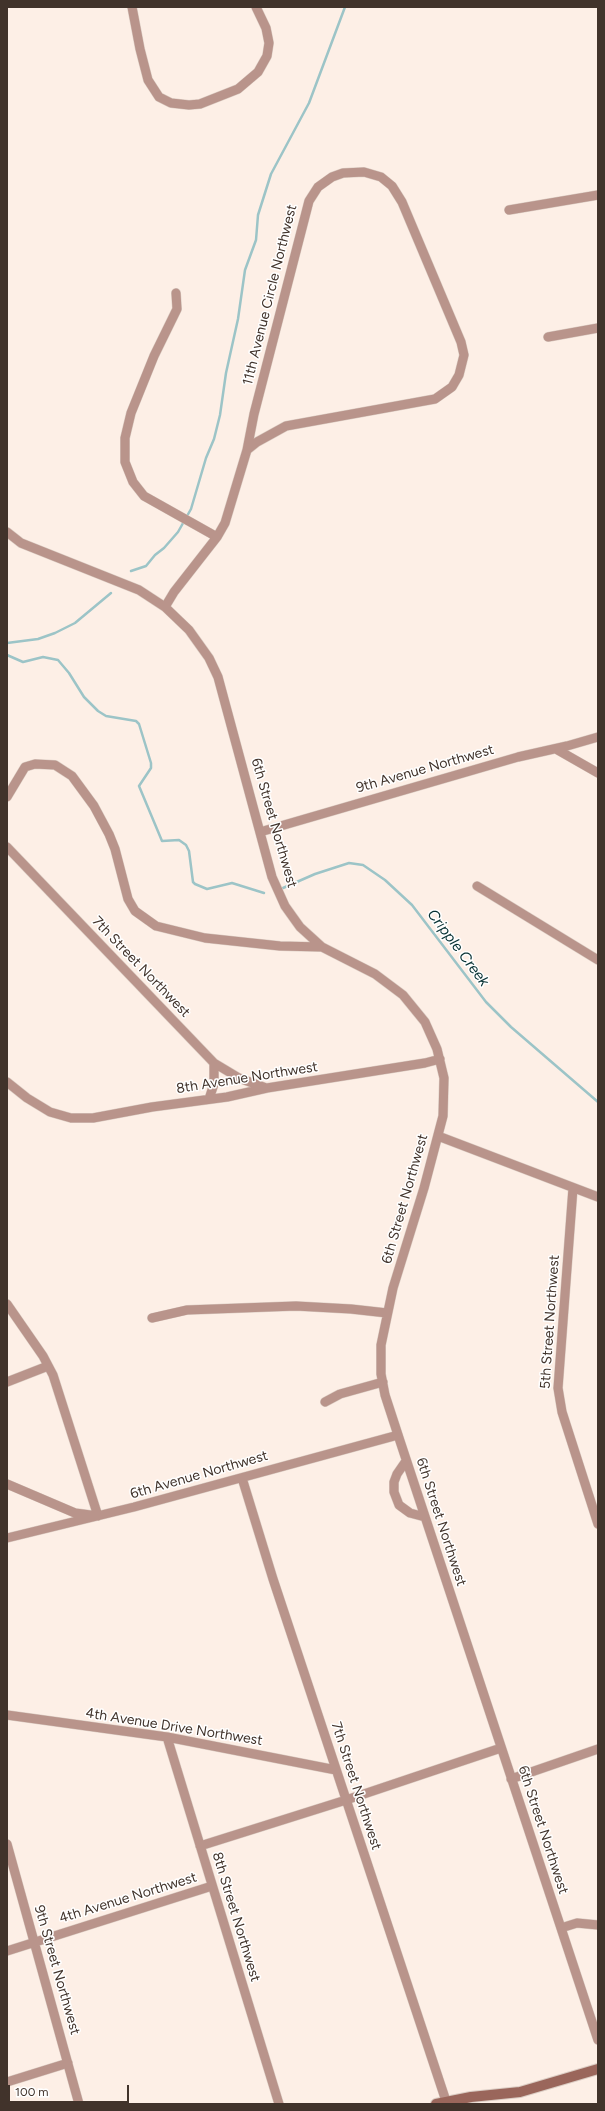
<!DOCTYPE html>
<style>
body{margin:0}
#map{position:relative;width:605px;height:2111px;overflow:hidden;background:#fdefe6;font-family:Figtree,sans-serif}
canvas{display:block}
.frame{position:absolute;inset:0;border:8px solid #41332b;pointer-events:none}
.scale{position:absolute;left:8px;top:2085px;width:121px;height:18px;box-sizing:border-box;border:2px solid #41332b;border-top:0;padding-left:5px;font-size:12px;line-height:14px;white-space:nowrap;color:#41332b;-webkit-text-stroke:3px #fff;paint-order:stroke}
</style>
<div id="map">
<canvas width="605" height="2111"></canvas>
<div class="frame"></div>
<div class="scale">100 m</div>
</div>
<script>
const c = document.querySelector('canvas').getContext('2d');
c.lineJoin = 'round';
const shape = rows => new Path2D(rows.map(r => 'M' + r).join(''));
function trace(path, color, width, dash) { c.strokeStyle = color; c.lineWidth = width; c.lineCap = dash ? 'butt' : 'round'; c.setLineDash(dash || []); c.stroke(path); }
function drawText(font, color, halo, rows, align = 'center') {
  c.font = font + ' Figtree,sans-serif'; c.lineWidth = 3; c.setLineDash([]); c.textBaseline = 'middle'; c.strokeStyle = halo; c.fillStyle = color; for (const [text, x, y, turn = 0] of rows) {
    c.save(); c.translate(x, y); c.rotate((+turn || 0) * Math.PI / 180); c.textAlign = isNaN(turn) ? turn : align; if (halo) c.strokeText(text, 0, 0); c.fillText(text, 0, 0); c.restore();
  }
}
trace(shape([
 [131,571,146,566,155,555,164,548,178,532,191,509,206,458,214,439,220,415,226,373,238,319,245,270,256,240,258,215,271,174,309,103,345,7],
 [7,643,38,639,55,633,75,623,111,593],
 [7,655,23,662,43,657,58,660,69,673,84,697,98,711,106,716,136,721,139,724,151,763,151,768,139,786,162,841,179,840,186,845,189,851,193,882,195,884,207,889,232,883,264,893],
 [283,888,315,874,349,863,363,865,385,880,412,905,486,1002,511,1027,598,1102]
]), '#9cc4c7', 2.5);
const minor = shape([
 [132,7,140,49,148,80,159,97,171,103,189,105,200,104,238,89,258,72,267,56,269,43,266,28,256,7],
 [509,210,598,195],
 [176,293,177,309,154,356,131,413,125,438,125,462,133,482,144,496,217,537],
 [548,337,598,328],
 [7,532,21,543,139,590,165,607,189,630,209,658,218,677,272,877,285,906,300,927,322,947,375,974,403,995,425,1022,437,1049,444,1078,443,1116,424,1188,393,1288,381,1345,381,1374,385,1395,400,1441,598,2040],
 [165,607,174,592,217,537,225,523,247,450,257,442,286,426,435,399,452,387,459,375,464,355,461,342,402,202,392,186,381,177,364,172,343,173,332,177,318,187,309,201,254,414,247,450],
 [556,749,598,773],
 [7,797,25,767,35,764,55,765,72,776,94,806,109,834,115,849,128,899,135,911,156,926,205,938,280,946,322,947],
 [260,832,518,757,567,746,598,737],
 [7,847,214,1063,239,1078,266,1088],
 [477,886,598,960],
 [7,1082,27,1098,50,1112,71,1118,93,1118,152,1107,227,1097,267,1088,425,1063,440,1059],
 [209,1099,214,1084,214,1063],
 [438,1136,598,1197],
 [573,1188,558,1388,562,1412,598,1524],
 [7,1304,43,1356,53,1375,98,1516,75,1513,7,1484],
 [152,1318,187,1310,296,1306,351,1309,387,1313],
 [7,1382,48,1366],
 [325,1402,340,1394,383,1382],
 [406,1461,397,1474,394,1482,394,1492,399,1505,410,1513,425,1517],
 [242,1478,273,1579,446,2101],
 [7,1538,134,1507,398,1435],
 [7,1715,167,1737,336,1770],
 [167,1737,279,2104],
 [511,1779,598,1749],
 [7,1844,79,2104],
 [200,1846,346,1800,501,1748],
 [561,1928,577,1923,598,1925],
 [7,1951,212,1886],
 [7,2082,68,2063]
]);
const secondary = shape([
 [436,2104,471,2097,520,2092,598,2069]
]);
trace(minor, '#dbcdc4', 10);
trace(secondary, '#dbcdc4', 12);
trace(minor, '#b9948b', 9);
trace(secondary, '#9a665b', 10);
drawText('14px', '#41332b', '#fff', [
 ["11th Avenue Circle Northwest",270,295,-76],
 ["9th Avenue Northwest",425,769,-16],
 ["6th Street Northwest",274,823,74],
 ["7th Street Northwest",141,967,46],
 ["8th Avenue Northwest",247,1078,-9],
 ["6th Street Northwest",405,1199,-74],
 ["5th Street Northwest",550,1322,-86],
 ["6th Avenue Northwest",199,1475,-16],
 ["6th Street Northwest",441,1522,72],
 ["4th Avenue Drive Northwest",174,1727,9],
 ["7th Street Northwest",356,1786,72],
 ["6th Street Northwest",543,1830,72],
 ["4th Avenue Northwest",128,1898,-17],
 ["8th Street Northwest",236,1917,73],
 ["9th Street Northwest",57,1970,74]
]);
drawText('italic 15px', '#063032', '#fff', [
 ["Cripple Creek",458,948,53]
]);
</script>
